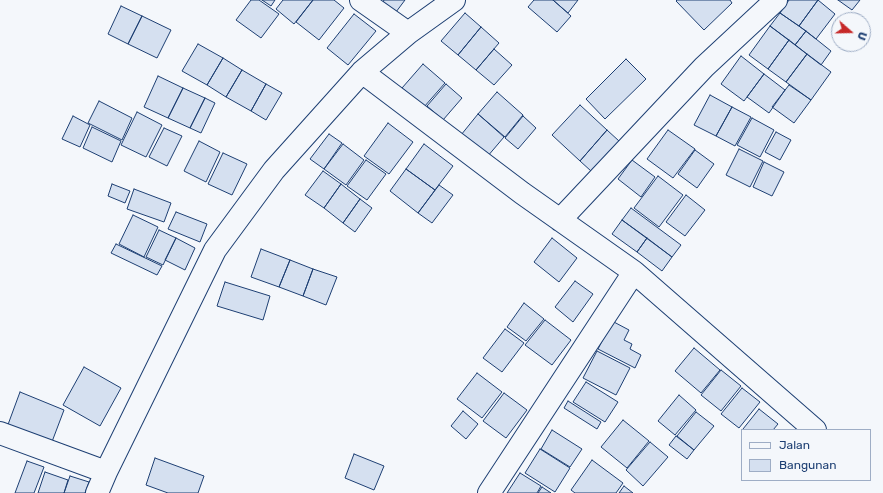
<!DOCTYPE html>
<style>
body{margin:0}
#map{position:relative;width:883px;height:493px;overflow:hidden;background:#f4f7fb;font-family:Rubik,sans-serif}
canvas{display:block}
.legend{position:absolute;left:741px;top:429px;width:130px;height:52px;box-sizing:border-box;background:#f4f7fb;border:1px solid #9eadc5;margin:0;padding:5px 7px;list-style:none;font-size:12px;color:#1d3f73}
.legend li{display:flex;align-items:center;gap:8px;height:20px}
.legend b{width:20px;border:1px solid #9eadc5}
.north{position:absolute;left:831px;top:12px;width:40px;height:40px;box-sizing:border-box;background:#f4f7fb;border:1px solid #9eadc5;border-radius:50%;rotate:110deg;font-size:11px;font-weight:700;line-height:16px;text-align:center;color:#1d3f73}
.north::after{content:'';display:block;margin:auto;width:14px;height:18px;background:#c62828;clip-path:polygon(50% 0,100% 100%,50% 72%,0 100%)}
</style>
<div id="map">
<canvas width="883" height="493"></canvas>
<ul class="legend">
<li><b style="height:5px;background:#f4f7fb"></b>Jalan</li>
<li><b style="height:11px;background:#d5e0f0"></b>Bangunan</li>
</ul>
<div class="north">U</div>
</div>
<script>
const c = document.querySelector('canvas').getContext('2d');
c.lineJoin = 'round';
function paint(path, color) { c.fillStyle = color; c.fill(path, 'evenodd'); }
const shape = rows => new Path2D(rows.map(r => 'M' + r).join(''));
function trace(path, color, width, dash) { c.strokeStyle = color; c.lineWidth = width; c.lineCap = dash ? 'butt' : 'round'; c.setLineDash(dash || []); c.stroke(path); }
const building = shape([
 [251,0,259,0,279,14,261,38,236,20,251,0],
 [262,0,275,0,271,6,262,0],
 [283,0,313,0,294,24,276,9,283,0],
 [313,0,334,0,344,8,319,40,296,22,313,0],
 [384,0,405,0,393,16,380,7,384,0],
 [534,0,553,0,571,16,557,32,528,7,534,0],
 [553,0,578,0,568,13,553,0],
 [677,0,730,0,732,3,704,30,676,1,677,0],
 [789,0,818,0,799,26,780,13,789,0],
 [818,0,835,14,816,39,799,26,818,0],
 [838,0,860,0,852,10,838,0],
 [121,6,142,16,128,44,108,34,121,6],
 [465,13,481,27,458,55,441,41,465,13],
 [780,13,806,31,795,45,770,26,780,13],
 [354,14,376,31,348,65,327,48,354,14],
 [142,16,171,30,157,58,128,44,142,16],
 [770,26,789,40,768,69,749,55,770,26],
 [481,27,499,43,476,70,458,55,481,27],
 [806,31,831,51,821,65,795,45,806,31],
 [789,40,807,54,786,82,768,69,789,40],
 [198,44,223,58,207,85,182,71,198,44],
 [494,49,512,65,494,85,476,70,494,49],
 [807,54,831,72,811,100,786,82,807,54],
 [741,56,764,74,744,101,721,84,741,56],
 [223,58,242,70,226,97,207,85,223,58],
 [626,59,646,79,605,119,586,99,626,59],
 [423,64,445,83,424,107,402,88,423,64],
 [242,70,266,84,251,111,226,97,242,70],
 [764,74,785,90,769,113,747,97,764,74],
 [158,76,183,88,168,118,144,107,158,76],
 [266,84,282,93,266,120,251,111,266,84],
 [446,84,462,98,443,120,427,106,446,84],
 [789,85,811,100,794,123,772,107,789,85],
 [183,88,205,98,190,128,168,118,183,88],
 [497,92,523,115,505,137,478,114,497,92],
 [710,95,732,107,716,136,694,125,710,95],
 [205,98,215,103,201,133,190,128,205,98],
 [99,101,132,118,122,140,88,123,99,101],
 [580,105,607,130,580,161,552,135,580,105],
 [732,107,751,117,735,146,716,136,732,107],
 [137,112,162,125,146,157,121,145,137,112],
 [478,114,504,137,487,157,461,135,478,114],
 [73,116,90,125,80,147,62,139,73,116],
 [523,116,536,128,518,149,505,138,523,116],
 [752,118,774,130,760,157,737,145,752,118],
 [388,123,413,142,389,174,364,156,388,123],
 [92,127,121,141,112,162,83,148,92,127],
 [164,128,182,136,167,166,149,157,164,128],
 [607,130,619,141,591,171,580,161,607,130],
 [668,130,695,149,673,178,647,159,668,130],
 [776,132,791,140,780,160,765,152,776,132],
 [329,134,342,143,324,169,310,159,329,134],
 [199,141,220,152,206,182,184,171,199,141],
 [343,144,364,160,346,185,324,169,343,144],
 [424,144,453,166,435,190,406,169,424,144],
 [739,149,763,161,750,187,726,175,739,149],
 [695,150,714,164,697,188,678,174,695,150],
 [223,153,247,164,232,195,208,184,223,153],
 [366,160,386,174,367,200,347,186,366,160],
 [632,160,655,177,641,197,618,179,632,160],
 [764,162,784,172,772,196,753,187,764,162],
 [406,169,435,190,418,213,390,191,406,169],
 [323,171,341,184,324,208,305,195,323,171],
 [658,176,683,195,659,227,634,208,658,176],
 [112,184,130,191,125,203,108,196,112,184],
 [341,184,360,199,343,223,324,208,341,184],
 [439,185,453,195,432,223,418,213,439,185],
 [134,189,171,203,164,222,127,209,134,189],
 [686,195,705,210,685,236,666,222,686,195],
 [360,199,372,208,355,232,343,223,360,199],
 [631,208,681,245,672,257,622,220,631,208],
 [176,212,207,224,200,242,168,229,176,212],
 [133,215,158,227,144,257,119,244,133,215],
 [622,220,647,238,637,252,612,234,622,220],
 [159,230,176,238,163,265,146,257,159,230],
 [176,238,195,248,185,270,165,260,176,238],
 [552,238,577,258,559,282,534,262,552,238],
 [647,238,672,257,662,271,637,252,647,238],
 [116,244,162,266,157,275,111,253,116,244],
 [261,249,290,260,279,287,251,277,261,249],
 [290,260,313,269,303,296,279,287,290,260],
 [313,269,337,277,326,305,303,296,313,269],
 [575,281,593,294,573,322,555,307,575,281],
 [225,282,270,296,263,320,217,306,225,282],
 [524,303,544,319,526,341,507,327,524,303],
 [545,320,571,340,552,365,525,345,545,320],
 [612,321,629,330,624,340,632,344,630,349,641,355,635,368,598,349,612,321],
 [505,329,524,343,502,372,483,358,505,329],
 [694,348,720,370,701,393,675,371,694,348],
 [597,351,630,368,616,395,583,378,597,351],
 [84,367,121,388,100,426,63,405,84,367],
 [721,370,741,386,721,411,701,395,721,370],
 [477,373,502,392,482,418,457,399,477,373],
 [586,382,618,402,605,422,573,402,586,382],
 [742,388,760,402,739,428,721,414,742,388],
 [20,392,64,410,50,447,6,430,20,392],
 [504,393,527,410,506,438,483,421,504,393],
 [679,395,696,410,675,435,658,421,679,395],
 [568,401,601,422,597,429,564,408,568,401],
 [759,409,778,424,773,430,744,430,743,429,759,409],
 [463,411,478,424,466,439,451,426,463,411],
 [696,412,714,426,694,450,677,436,696,412],
 [623,420,649,441,627,468,601,447,623,420],
 [552,430,582,449,570,467,541,449,552,430],
 [676,436,694,450,687,459,669,445,676,436],
 [650,442,668,457,643,486,626,470,650,442],
 [540,449,570,468,555,492,525,473,540,449],
 [354,454,384,466,374,490,345,478,354,454],
 [155,458,204,476,198,493,168,493,146,485,155,458],
 [592,460,623,483,616,493,575,493,571,490,592,460],
 [27,461,44,467,34,493,15,493,27,461],
 [45,472,68,480,64,493,38,493,45,472],
 [520,473,541,486,537,493,507,493,520,473],
 [70,476,89,482,85,493,64,493,70,476],
 [624,486,633,493,619,493,624,486],
 [542,487,551,493,538,493,542,487]
]);
paint(building, '#d5e0f0');
trace(building, '#1d3f73', 1);
const minor = shape([
 [361,0,408,33],
 [362,72,522,193,634,272,489,493],
 [560,220,704,67,776,0],
 [634,272,815,430],
 [0,433,106,472],
 [97,493,106,472,215,250,274,170,362,72,408,33,454,0]
]);
trace(minor, '#1d3f73', 24);
trace(minor, '#f4f7fb', 22);
</script>
